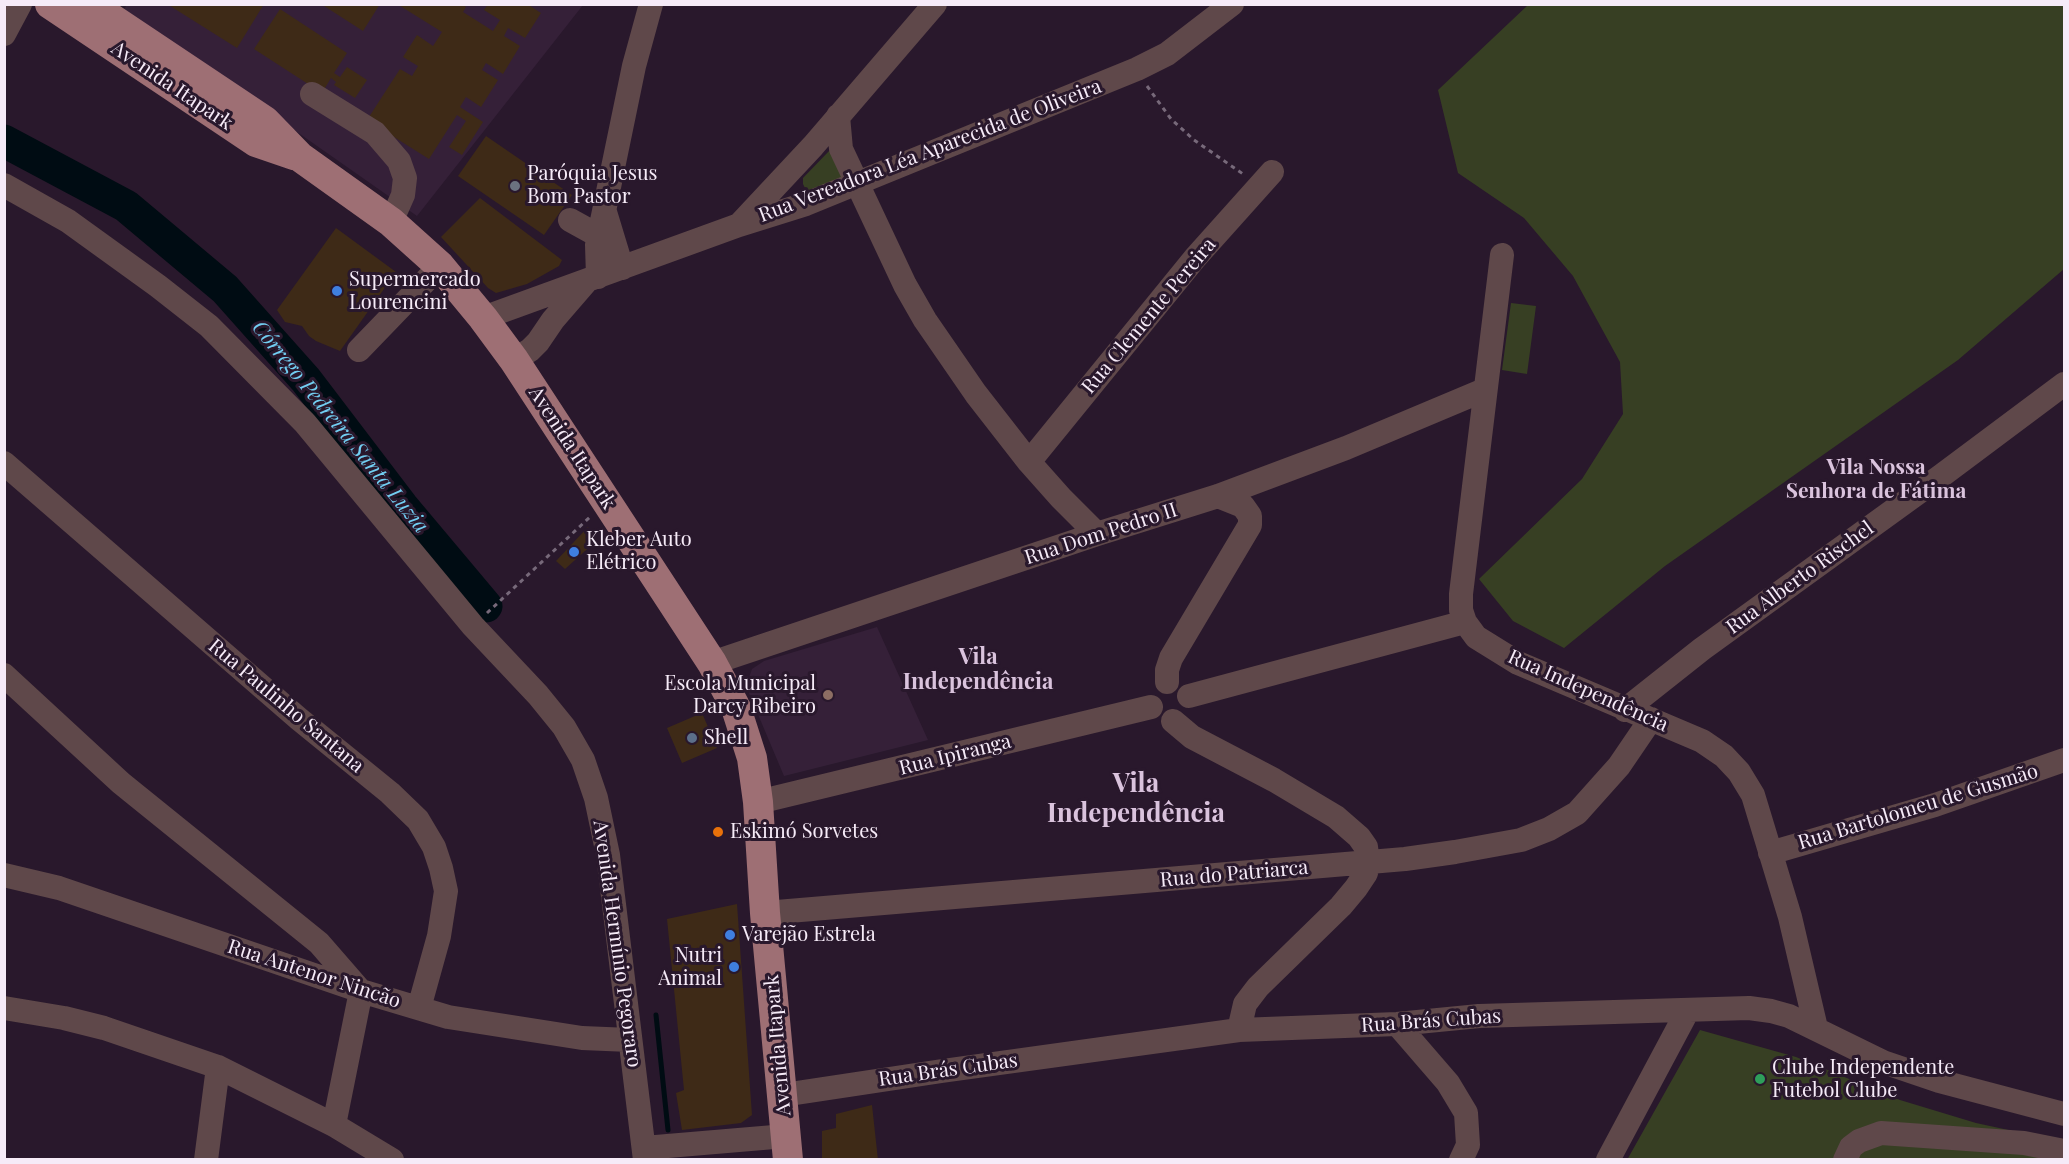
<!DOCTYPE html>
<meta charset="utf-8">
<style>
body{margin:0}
#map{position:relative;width:2069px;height:1164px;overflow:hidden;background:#29182c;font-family:"Playfair Display",serif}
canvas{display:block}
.frame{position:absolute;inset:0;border:6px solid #f6ebf8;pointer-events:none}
</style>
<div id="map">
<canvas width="2069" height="1164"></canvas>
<div class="frame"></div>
</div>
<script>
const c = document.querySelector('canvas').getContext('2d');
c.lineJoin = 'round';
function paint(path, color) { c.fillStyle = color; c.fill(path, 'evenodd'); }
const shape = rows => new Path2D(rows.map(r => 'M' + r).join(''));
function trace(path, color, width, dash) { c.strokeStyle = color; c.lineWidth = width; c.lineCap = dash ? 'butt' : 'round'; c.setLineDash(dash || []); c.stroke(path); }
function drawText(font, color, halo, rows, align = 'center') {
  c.font = font + ' "Playfair Display",serif'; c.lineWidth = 6; c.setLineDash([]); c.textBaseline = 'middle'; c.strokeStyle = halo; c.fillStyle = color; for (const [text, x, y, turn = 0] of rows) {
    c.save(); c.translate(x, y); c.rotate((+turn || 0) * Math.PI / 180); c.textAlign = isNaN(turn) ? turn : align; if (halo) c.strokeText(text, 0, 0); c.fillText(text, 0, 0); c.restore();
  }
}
paint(shape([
 [128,4,583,5,417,216,123,10],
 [877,627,928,740,784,776,746,686,752,669,764,661]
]), '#352038');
paint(shape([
 [1528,5,2064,5,2064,269,1958,360,1665,566,1564,648,1513,621,1479,579,1582,479,1623,414,1620,362,1573,276,1524,218,1458,173,1438,90],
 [830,150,848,178,807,192,803,184,803,178],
 [1511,303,1536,306,1527,374,1502,370],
 [1700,1030,1796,1057,1900,1100,1976,1123,2064,1142,2064,1160,1627,1160]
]), '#373f23');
trace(shape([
 [656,1015,668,1130]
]), '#000c13', 5);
trace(shape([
 [4,141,126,206,225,289,306,380,402,506,486,606]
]), '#000c13', 33);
paint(shape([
 [167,4,264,4,237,48],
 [321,4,380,4,363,31],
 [397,4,462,4,466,7,463,12,493,31,500,20,484,10,488,4,527,4,541,13,525,38,508,28,504,36,520,46,503,74,486,63,482,70,498,80,481,107,466,97,460,107,483,122,462,155,449,147,466,121,457,115,429,159,367,120,400,69,412,76,418,66,403,57,417,35,433,46,442,32],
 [280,9,347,53,334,73,340,77,347,67,367,80,355,98,334,85,336,82,331,78,322,93,254,49],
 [486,136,572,195,544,235,458,176],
 [480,198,562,260,559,266,527,284,496,293,488,288,441,237],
 [336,228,396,272,340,351,316,341,309,336,302,326,285,322,277,310],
 [588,527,594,543,565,569,556,561],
 [702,713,717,748,682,763,667,728],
 [737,904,752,1115,741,1123,682,1130,676,1093,684,1090,667,919],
 [872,1105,878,1160,822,1160,822,1131,836,1128,836,1114]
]), '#3e2a17');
trace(shape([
 [1147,86,1171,119,1194,140,1243,174],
 [487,613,590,517]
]), '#77697a', 3, [4.5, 4.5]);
trace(shape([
 [4,34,20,4],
 [312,94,375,133,399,161,405,178,403,195,391,222],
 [838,116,841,149,905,285,925,320,976,394,1029,462,1061,498,1097,534],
 [4,185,68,221,158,286,209,326,305,423,473,626,538,695,564,727,583,760,596,798,608,855,645,1160],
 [605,212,622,268],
 [570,220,599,236],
 [741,223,813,146,935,4],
 [1502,255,1461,594,1461,610,1465,622,1476,637,1518,663,1702,741,1724,756,1739,772,1753,795,1790,917,1816,1028],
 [598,277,597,245,634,66,651,4],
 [483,318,739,225,806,204,1137,69,1167,54,1232,4],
 [359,350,440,266],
 [514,360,530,350,538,342,553,320,585,283],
 [1029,462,1195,258,1272,172],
 [4,463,299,719,390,793,418,820,434,847,441,868,446,891,439,936,419,1008],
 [712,663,1097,534,1218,496,1346,448,1484,390],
 [4,675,121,783,319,943,359,989],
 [1167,682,1167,670,1171,658,1250,525,1250,516,1243,506,1218,496],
 [1189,696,1465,622],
 [1625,710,1702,649,1941,476,2064,384],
 [1173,721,1192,737,1274,780,1336,817,1359,837,1366,847,1368,863,1366,873,1356,888,1341,906,1258,987,1245,1004,1239,1030],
 [758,802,1151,707],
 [1770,853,1935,805,2064,760],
 [4,875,59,888,361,991,448,1017,582,1038,630,1040],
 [765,913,1405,859,1455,852,1521,840,1549,829,1577,813,1619,766,1651,719],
 [4,1008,64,1018,104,1028,218,1067,334,1125,392,1160],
 [1397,1024,1448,1083,1466,1113,1468,1145,1461,1160],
 [783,1095,942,1071,1239,1030,1397,1024,1479,1016,1749,1008,1771,1011,1789,1016,1883,1062,1939,1081,2064,1114],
 [334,1125,361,991],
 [644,1148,786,1136],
 [206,1160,218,1067],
 [1608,1160,1688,1010],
 [1845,1160,1851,1147,1859,1141,1881,1133,2024,1143,2064,1151]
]), '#5f484a', 24);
trace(shape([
 [50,4,256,142,294,155],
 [90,4,265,121,300,157,391,222,440,266,483,318,514,360,712,663,736,708,752,758,758,802,765,913,788,1160]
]), '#9e6f74', 30);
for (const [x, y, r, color] of [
 [515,186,6,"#6b7280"],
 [337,291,6,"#3f7fe0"],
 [574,552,6,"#3f7fe0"],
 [828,695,6,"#8d6e63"],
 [692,738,6,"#5c6f8a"],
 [718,832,6,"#e8710a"],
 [730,935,6,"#3f7fe0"],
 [734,967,6,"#3f7fe0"],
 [1760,1079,6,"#2e9e5b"]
]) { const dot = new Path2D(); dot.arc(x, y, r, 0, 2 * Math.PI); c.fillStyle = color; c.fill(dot); trace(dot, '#29182c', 2); }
drawText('20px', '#f6ebf8', '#29182c', [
 ["Avenida Itapark",172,86,34],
 ["Rua Vereadora Léa Aparecida de Oliveira",930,151,-21],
 ["Rua Clemente Pereira",1149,316,-50],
 ["Avenida Itapark",572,448,57],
 ["Rua Dom Pedro II",1101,534,-18],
 ["Rua Alberto Rischel",1800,578,-36],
 ["Rua Independência",1588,691,24],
 ["Rua Paulinho Santana",286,706,40],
 ["Rua Ipiranga",955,755,-14],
 ["Rua Bartolomeu de Gusmão",1918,807,-17],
 ["Rua do Patriarca",1234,874,-5],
 ["Avenida Hermínio Pegoraro",617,944,82],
 ["Rua Antenor Nincão",314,974,18],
 ["Rua Brás Cubas",1431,1021,-4],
 ["Avenida Itapark",778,1045,-95],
 ["Rua Brás Cubas",948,1070,-8]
]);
drawText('20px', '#f6ebf8', '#29182c', [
 ["Paróquia Jesus",527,174],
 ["Bom Pastor",527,197],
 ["Supermercado",349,280],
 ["Lourencini",349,303],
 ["Kleber Auto",586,540],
 ["Elétrico",586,563],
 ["Escola Municipal",816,684,"right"],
 ["Darcy Ribeiro",816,707,"right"],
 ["Shell",704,738],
 ["Eskimó Sorvetes",730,832],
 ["Varejão Estrela",742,935],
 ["Nutri",722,956,"right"],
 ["Animal",722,979,"right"],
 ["Clube Independente",1772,1068],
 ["Futebol Clube",1772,1091]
], 'left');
drawText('italic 21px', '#72cef2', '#29182c', [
 ["Córrego Pedreira Santa Luzia",340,427,51]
]);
drawText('bold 21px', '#dac3dd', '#29182c', [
 ["Vila Nossa",1876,467],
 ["Senhora de Fátima",1876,491]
]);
drawText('bold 22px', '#dac3dd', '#29182c', [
 ["Vila",978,657],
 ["Independência",978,682]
]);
drawText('bold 26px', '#dac3dd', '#29182c', [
 ["Vila",1136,784],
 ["Independência",1136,814]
]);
</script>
